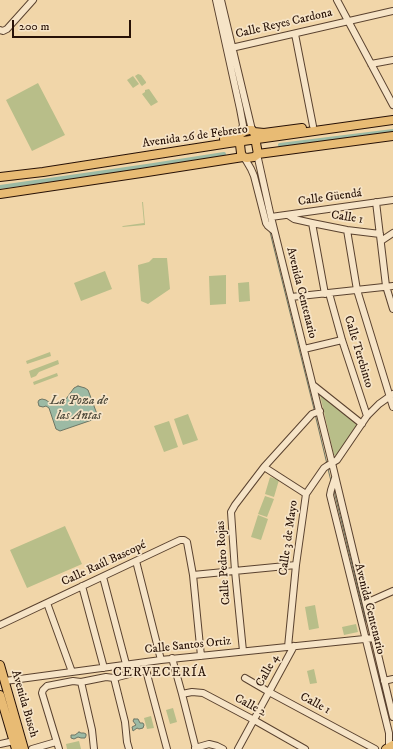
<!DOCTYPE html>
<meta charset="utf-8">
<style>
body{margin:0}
#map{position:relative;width:393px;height:749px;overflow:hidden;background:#f1d6a9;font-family:"IM FELL DW Pica",serif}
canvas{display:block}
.scale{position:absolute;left:12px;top:20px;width:119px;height:18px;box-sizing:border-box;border:2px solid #271106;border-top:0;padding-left:5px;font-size:12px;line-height:14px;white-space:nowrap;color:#271106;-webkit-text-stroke:3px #f6e4c7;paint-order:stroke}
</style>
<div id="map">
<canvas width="393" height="749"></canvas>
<div class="scale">200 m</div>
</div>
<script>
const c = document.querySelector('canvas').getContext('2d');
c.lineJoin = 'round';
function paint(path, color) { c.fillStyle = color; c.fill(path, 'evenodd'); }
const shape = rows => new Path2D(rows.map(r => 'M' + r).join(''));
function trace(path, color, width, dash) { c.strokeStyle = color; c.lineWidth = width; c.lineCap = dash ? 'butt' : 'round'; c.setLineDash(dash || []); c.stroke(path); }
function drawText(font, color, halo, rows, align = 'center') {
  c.font = font + ' "IM FELL DW Pica",serif'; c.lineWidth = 3.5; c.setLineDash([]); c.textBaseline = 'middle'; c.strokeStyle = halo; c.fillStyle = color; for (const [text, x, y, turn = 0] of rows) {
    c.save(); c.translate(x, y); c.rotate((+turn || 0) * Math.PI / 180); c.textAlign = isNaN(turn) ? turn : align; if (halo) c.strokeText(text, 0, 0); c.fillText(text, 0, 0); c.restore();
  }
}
paint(shape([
 [138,74,141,75,146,82,146,83,142,86,141,85,135,76],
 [133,76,139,84,133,88,127,80],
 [38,83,65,135,32,151,6,100],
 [149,89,158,102,151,106,142,94,145,92,145,90],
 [142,202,143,202,145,225,122,227,123,226,144,223],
 [153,258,167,258,170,289,148,304,141,301,138,265,149,262],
 [105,271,112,289,81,301,74,283],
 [226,275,226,304,210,305,209,276],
 [249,282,250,301,239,302,238,283],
 [50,352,51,356,27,364,26,361],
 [58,360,59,364,39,372,36,376,31,378,29,371],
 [57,373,58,376,34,385,33,382],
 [319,391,358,424,357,427,338,455,336,456,334,455],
 [188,414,198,440,183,445,174,419],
 [169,421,178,447,164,452,154,426],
 [270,477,279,480,274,497,265,494],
 [265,496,274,499,267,517,258,514],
 [258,515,268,519,261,540,251,537],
 [65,526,82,564,27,588,10,550],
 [315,605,319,628,309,630,305,607],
 [356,624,358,632,344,635,342,627],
 [314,669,317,683,310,684,307,671],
 [173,708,177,722,170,724,166,710],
 [151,716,154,728,147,729,144,718],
 [79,741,81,749,67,749,66,744]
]), '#b8be89');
const water = shape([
 [78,386,85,388,88,390,97,414,94,419,92,420,60,431,56,429,49,408,46,406,43,407,39,406,38,402,39,400,42,399,46,400,50,403,61,402,66,399,74,388,78,386],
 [134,719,138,719,140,723,143,723,144,725,143,728,139,729,137,728,133,731,132,727,136,725,133,721,134,719],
 [79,732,81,733,84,733,86,734,86,736,85,738,81,738,78,737,74,739,71,738,71,735,75,735,79,732]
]);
paint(water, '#9cbaa4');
trace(water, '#6d7665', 1);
trace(shape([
 [270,232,314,409],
 [315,414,327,464],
 [328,469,331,481],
 [334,491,366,622]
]), '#6d7665', 1);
trace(shape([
 [280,145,393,131],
 [0,187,147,166,224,154]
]), '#9cbaa4', 4);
const minor = shape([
 [216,0,240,109,243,125,240,134],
 [221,0,252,130],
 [337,0,393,105],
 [0,30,3,31,7,29,33,0],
 [295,34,313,126],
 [227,49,393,11],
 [371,64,393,60],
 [257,154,271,217,332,463,393,717],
 [244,157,251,169,254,176,266,223,268,226,274,231],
 [376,202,386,286,393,309],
 [288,215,294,219,312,223,347,230,380,234],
 [271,217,393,200],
 [312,223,325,294],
 [347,230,357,290,393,407],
 [381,241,393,233],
 [329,293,342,340,367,416],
 [291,297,393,286],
 [304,349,342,340],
 [313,385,362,424],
 [264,467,306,494],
 [335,478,331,490,330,495,389,733,389,746],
 [136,561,161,660],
 [193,575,296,565],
 [103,577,126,664],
 [82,586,104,668],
 [47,603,72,672],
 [366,603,393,591],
 [0,625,180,540,184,540,187,542,193,575,201,656],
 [288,647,296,565,306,494,324,468,327,466,337,460,367,416,379,404,393,394],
 [243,651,235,571,231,512,235,505,264,467,312,414,320,411],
 [172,658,182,694,196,749],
 [114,678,125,722,127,742,129,749],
 [245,678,269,692,375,749],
 [5,681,161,660,374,638],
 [384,681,393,679],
 [81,682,92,730,94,749],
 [182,694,192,692,203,693,254,720,305,749],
 [0,744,14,741],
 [195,748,209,744,217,746,223,749],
 [32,749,56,742],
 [59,749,42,693,43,690,47,686,73,681,81,682,106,677,114,678,141,671,144,671,147,673,148,678,167,749],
 [238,749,294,646]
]);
const major = shape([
 [254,132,264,133,302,128],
 [224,139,239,136],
 [258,154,254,132,252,130,249,130,245,131,240,134,239,136,241,153,243,157,247,158,254,157,258,154,393,136],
 [0,177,43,172,229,143,393,120],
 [0,194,141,173,243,157],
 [0,665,24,749],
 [0,695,16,749],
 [386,749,393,745]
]);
trace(minor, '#5a422f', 8);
trace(major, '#271106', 10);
trace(minor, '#f6e4c7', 6);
trace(major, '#e8bb74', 8);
drawText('12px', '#271106', '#f6e4c7', [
 ["Calle Reyes Cardona",284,24,-13],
 ["Avenida 26 de Febrero",195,137,-8],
 ["Calle Güendá",330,198,-8],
 ["Calle 1",347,218,9],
 ["Avenida Centenario",301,293,76],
 ["Calle Terebinto",358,352,73],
 ["Calle 3 de Mayo",289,538,-82],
 ["Calle Pedro Rojas",224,563,-94],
 ["Calle Raúl Bascopé",104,564,-25],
 ["Avenida Centenario",369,609,76],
 ["Calle Santos Ortiz",188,646,-6],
 ["Calle 4",268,671,-61],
 ["Avenida Busch",24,704,74],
 ["Calle 1",315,704,28],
 ["Calle 2",250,706,28]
]);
drawText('italic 13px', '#504c3d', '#f6e4c7', [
 ["La Poza de",79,401],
 ["las Antas",79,416]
]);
c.letterSpacing = '1px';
drawText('13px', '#271106', '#f6e4c7', [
 ["CERVECERÍA",160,673]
]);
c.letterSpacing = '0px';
</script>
